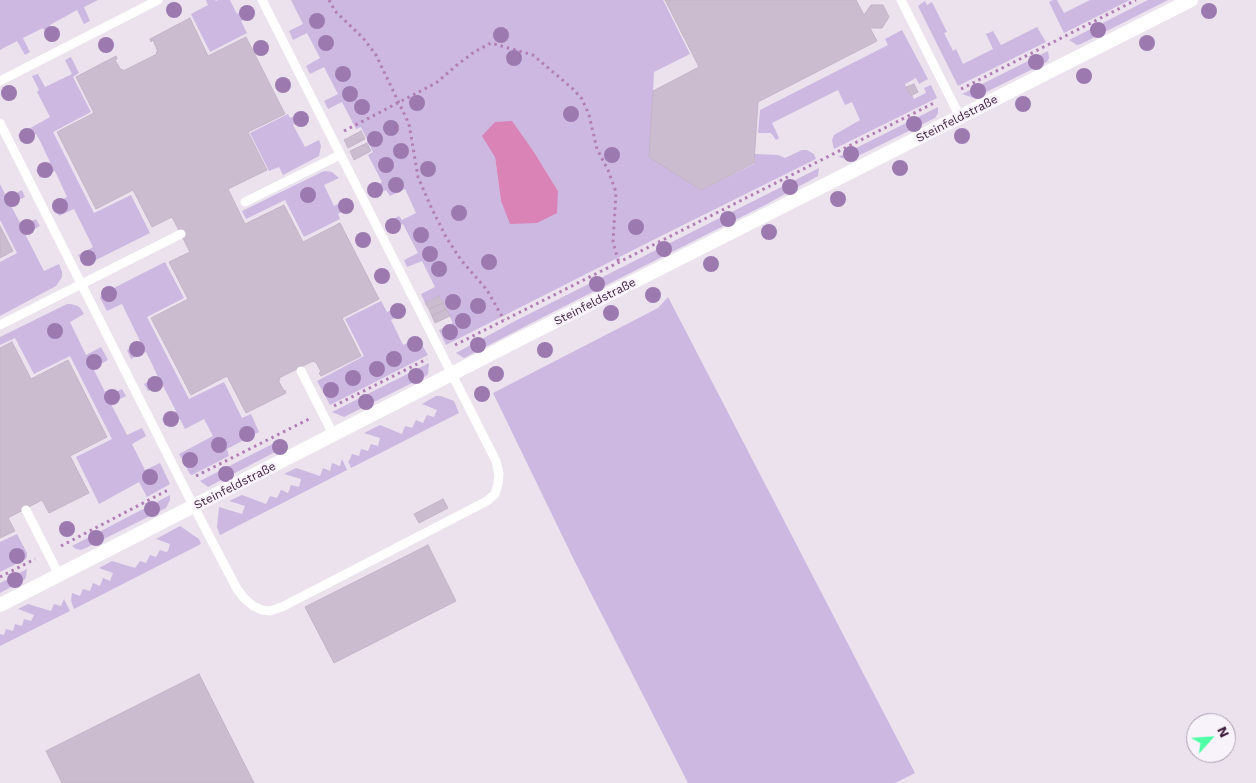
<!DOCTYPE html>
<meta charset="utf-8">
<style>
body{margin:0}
#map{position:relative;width:1256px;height:783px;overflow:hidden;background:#ebe2ee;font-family:"Work Sans",sans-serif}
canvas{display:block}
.north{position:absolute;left:1186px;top:713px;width:50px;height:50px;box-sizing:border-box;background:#f8f3fa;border:1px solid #ae9eb0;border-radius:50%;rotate:64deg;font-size:14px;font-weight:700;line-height:20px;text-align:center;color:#401f41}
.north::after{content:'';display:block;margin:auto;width:18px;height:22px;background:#4effa5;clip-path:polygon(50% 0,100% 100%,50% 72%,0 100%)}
</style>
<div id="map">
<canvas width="1256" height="783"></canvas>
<div class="north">N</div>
</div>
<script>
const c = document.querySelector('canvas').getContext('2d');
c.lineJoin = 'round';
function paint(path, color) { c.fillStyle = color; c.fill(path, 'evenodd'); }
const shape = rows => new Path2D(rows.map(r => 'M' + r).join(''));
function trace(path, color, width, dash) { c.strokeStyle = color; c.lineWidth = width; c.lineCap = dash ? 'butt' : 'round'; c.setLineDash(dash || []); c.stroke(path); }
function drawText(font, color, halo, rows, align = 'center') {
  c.font = font + ' "Work Sans",sans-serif'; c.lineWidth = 5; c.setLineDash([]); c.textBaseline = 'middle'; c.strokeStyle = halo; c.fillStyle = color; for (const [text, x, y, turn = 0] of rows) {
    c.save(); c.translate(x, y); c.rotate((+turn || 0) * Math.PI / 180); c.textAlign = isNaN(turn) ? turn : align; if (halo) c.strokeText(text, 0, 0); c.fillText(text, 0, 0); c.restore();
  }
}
paint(shape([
 [0,0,98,0,84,7,90,21,84,24,77,10,50,25,56,39,50,42,43,28,23,38,30,52,25,55,17,41,0,50],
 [206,0,215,0,216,1,218,0,230,0,237,14,251,6,255,14,241,21,247,33,210,52,191,14,208,5],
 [291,0,663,0,690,54,654,72,650,157,701,190,754,164,755,154,778,155,785,158,802,150,807,150,814,154,816,159,657,238,446,345,439,330,453,323,446,309,439,296,425,303,421,294,435,287,422,261,407,267,404,260,418,253,403,224,389,231,386,223,399,216,402,220,416,213,405,189,390,196,386,190,372,197,368,189,382,182,368,155,373,152,361,127,356,129,342,102,328,109,324,101,338,94,324,67,310,74,306,66,320,58,307,33,293,40,289,31,303,24],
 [511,122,534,152,558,191,501,201,495,157],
 [1053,0,1057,0,1064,13,1090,0,1130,0,1064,33,1049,2],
 [1148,0,1168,0,1081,44,1077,45,1069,40],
 [925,1,927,5,932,2,947,32,944,33,953,51,956,49,963,64,993,49,986,34,993,31,1001,45,1037,27,1046,42,958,86,918,6],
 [902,30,928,79,919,84,916,78,905,84,906,87,911,96,912,95,914,99,926,93,924,88,931,85,937,98,834,149,832,140,834,135,860,120,852,102,845,105,838,90,772,123,779,138,776,140,771,133,758,133,760,110,888,45,885,39],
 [1048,51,1049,58,1047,62,974,98,962,94],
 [71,57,79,73,73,77,91,112,53,132,94,213,131,195,150,233,84,266,78,255,93,247,74,209,59,216,53,204,67,197,55,171,40,178,36,170,50,162,40,141,36,134,21,142,18,135,50,117,37,92,39,90,32,76,38,74,45,87,72,74,65,60],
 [938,107,938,113,935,118,850,160,838,157],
 [304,111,307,117,293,125,305,147,319,140,321,146,319,156,283,175,279,167,269,171,250,133,288,114,290,118],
 [819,168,818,176,765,205,553,312,464,358,456,353,515,321],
 [325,171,332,172,339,178,324,185,334,206,349,199,353,206,338,214,340,219,304,237,285,200,246,219,242,211,322,172],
 [0,184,7,198,22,190,25,197,10,204,18,219,22,226,36,219,40,226,25,234,44,271,59,264,62,272,62,277,56,286,0,316,0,262,17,253,0,220],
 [165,262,184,298,147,317,189,399,224,382,242,418,251,414,259,432,227,449,229,456,192,475,190,474,179,454,213,436,204,419,185,429,180,419,165,426,162,419,176,411,162,384,148,391,144,384,158,377,152,364,146,352,131,359,127,350,141,343,122,304,107,311,100,298,102,294],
 [668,297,915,773,895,783,688,783,575,562,493,393,658,308],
 [381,301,387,312,402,305,406,312,391,320,403,345,418,338,428,355,330,405,317,381,364,356,345,319],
 [67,304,71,304,78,306,81,309,84,314,70,322,86,355,101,347,108,360,93,368,107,396,122,389,126,396,111,404,127,435,142,428,146,436,132,444,145,470,160,463,170,484,147,497,139,482,99,504,76,457,112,439,70,356,34,374,15,338,0,345,0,337],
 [429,363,428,374,426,376,344,417,332,412],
 [436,396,441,396,454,401,459,413,351,468,348,461,349,461,352,454,359,456,361,449,368,451,371,444,378,446,380,438,364,433,380,425,402,434,405,426,412,428,416,420,423,423,427,415,434,417,437,410,422,404],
 [282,439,283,448,208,487,200,481],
 [342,459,347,470,220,535,217,527,219,507,242,514,245,506,229,501,242,495,266,504,270,496,277,498,281,490,288,493,291,485,299,487,301,479,284,474,296,468,320,476,323,468,330,471,332,463,340,466],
 [170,495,170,500,166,508,88,547,81,550,76,549,72,546],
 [180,526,199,539,201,544,74,609,71,601,72,593,80,596,83,589,90,591,93,583,100,586,103,578,110,581,113,573,99,568,112,561,135,568,140,561,146,563,150,555,156,557,160,550,166,552,168,551,170,544,156,539],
 [17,534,27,553,27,556,26,559,0,572,0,542],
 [27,569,26,577,24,580,0,593,0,583],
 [64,599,70,611,0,646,0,634,4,635,6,629,13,631,15,624,22,626,24,619,31,621,34,615,18,609,28,604,51,611,54,604,61,606]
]), '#cdb8e1');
paint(shape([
 [512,121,534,152,558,191,557,213,537,223,510,224,501,201,495,157,482,136,495,122]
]), '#d983b7');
const building = shape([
 [665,0,856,0,864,15,871,5,883,5,889,17,882,28,870,28,877,41,758,102,754,163,701,190,649,157,653,91,699,67,665,0],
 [190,18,208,56,246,37,285,114,248,132,267,170,228,189,245,224,284,205,303,242,340,223,379,299,342,318,361,356,321,376,319,373,321,372,316,362,314,362,313,361,279,378,280,380,278,380,284,391,285,390,286,393,246,413,227,376,191,395,151,318,188,299,169,262,190,252,172,217,152,227,133,190,96,209,57,132,94,113,76,77,116,56,117,59,115,60,121,70,122,69,123,71,157,54,156,52,158,52,153,40,151,42,150,39,190,18],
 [914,84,918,92,911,96,906,87,914,84],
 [361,131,365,139,348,148,344,140,361,131],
 [367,143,371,151,354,160,350,151,367,143],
 [0,226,13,251,0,258,0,226],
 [439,296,443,303,429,309,425,303,439,296],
 [443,303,446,309,432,316,429,309,443,303],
 [446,309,450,316,435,323,432,316,446,309],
 [12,342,31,379,68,360,107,437,70,456,89,493,49,513,42,500,8,518,15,531,0,538,0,348,12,342],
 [443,499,448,508,419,523,414,514,443,499],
 [428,545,456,601,334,663,305,607,428,545],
 [199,674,254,783,62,783,46,751,199,674]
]);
paint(building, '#cbbdcf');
trace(building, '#c5b3c8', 1);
trace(shape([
 [329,0,335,11,363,38,376,55,409,124,418,177,431,207,446,237,461,260,487,290,504,320],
 [961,89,1136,0],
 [344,131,436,83,457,65,474,52,491,43,533,55,573,89,582,99,589,115,597,149,608,170,616,192,613,242,619,263],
 [455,345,936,102],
 [334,406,427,359],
 [196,476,309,419],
 [61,546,168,490],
 [0,577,35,559]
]), '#b17eb5', 3, [2.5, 4]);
trace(shape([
 [901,0,960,117],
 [0,81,158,0],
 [0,123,194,507,237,589,244,598,253,606,262,610,270,611,282,607,487,501,495,494,498,484,499,474,496,461,262,0],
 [245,202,340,155],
 [0,325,181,234],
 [301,371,334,436],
 [26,510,59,575]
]), '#fff', 9);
trace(shape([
 [0,605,520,339,1191,0]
]), '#fff', 14);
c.fillStyle = '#9c7ab0';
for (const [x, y] of [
 [174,10],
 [1209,11],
 [247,13],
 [317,21],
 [1098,30],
 [52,34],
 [501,35],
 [326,43],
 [1147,43],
 [106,45],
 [261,48],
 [514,58],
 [1036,62],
 [343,74],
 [1084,76],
 [283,85],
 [978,91],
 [9,93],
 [350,94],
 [417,103],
 [1023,104],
 [362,107],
 [571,114],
 [301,119],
 [914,124],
 [391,128],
 [27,136],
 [962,136],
 [375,139],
 [401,151],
 [851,154],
 [612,155],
 [386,165],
 [900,168],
 [428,169],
 [45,170],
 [396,185],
 [790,187],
 [375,190],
 [308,195],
 [12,199],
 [838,199],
 [60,206],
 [346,206],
 [459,213],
 [728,219],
 [393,226],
 [27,227],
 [636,227],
 [769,232],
 [421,235],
 [363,240],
 [664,249],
 [430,254],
 [88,258],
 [489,262],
 [711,264],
 [439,269],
 [382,276],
 [597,284],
 [109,294],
 [653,295],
 [453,302],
 [478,306],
 [398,311],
 [611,313],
 [463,321],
 [55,331],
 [450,332],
 [415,344],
 [478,345],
 [137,349],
 [545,350],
 [394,359],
 [94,362],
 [377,369],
 [496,374],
 [416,376],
 [353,378],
 [155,384],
 [331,390],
 [482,394],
 [112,397],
 [366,402],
 [171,419],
 [247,434],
 [219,445],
 [280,447],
 [190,460],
 [226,474],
 [150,477],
 [152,509],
 [67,529],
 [96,538],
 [17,556],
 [15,580]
]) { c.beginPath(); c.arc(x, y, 8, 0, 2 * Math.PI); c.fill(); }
drawText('12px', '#401f41', '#f8f3fa', [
 ["Steinfeldstraße",957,119,-27],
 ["Steinfeldstraße",595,302,-27],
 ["Steinfeldstraße",235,486,-27]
]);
</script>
